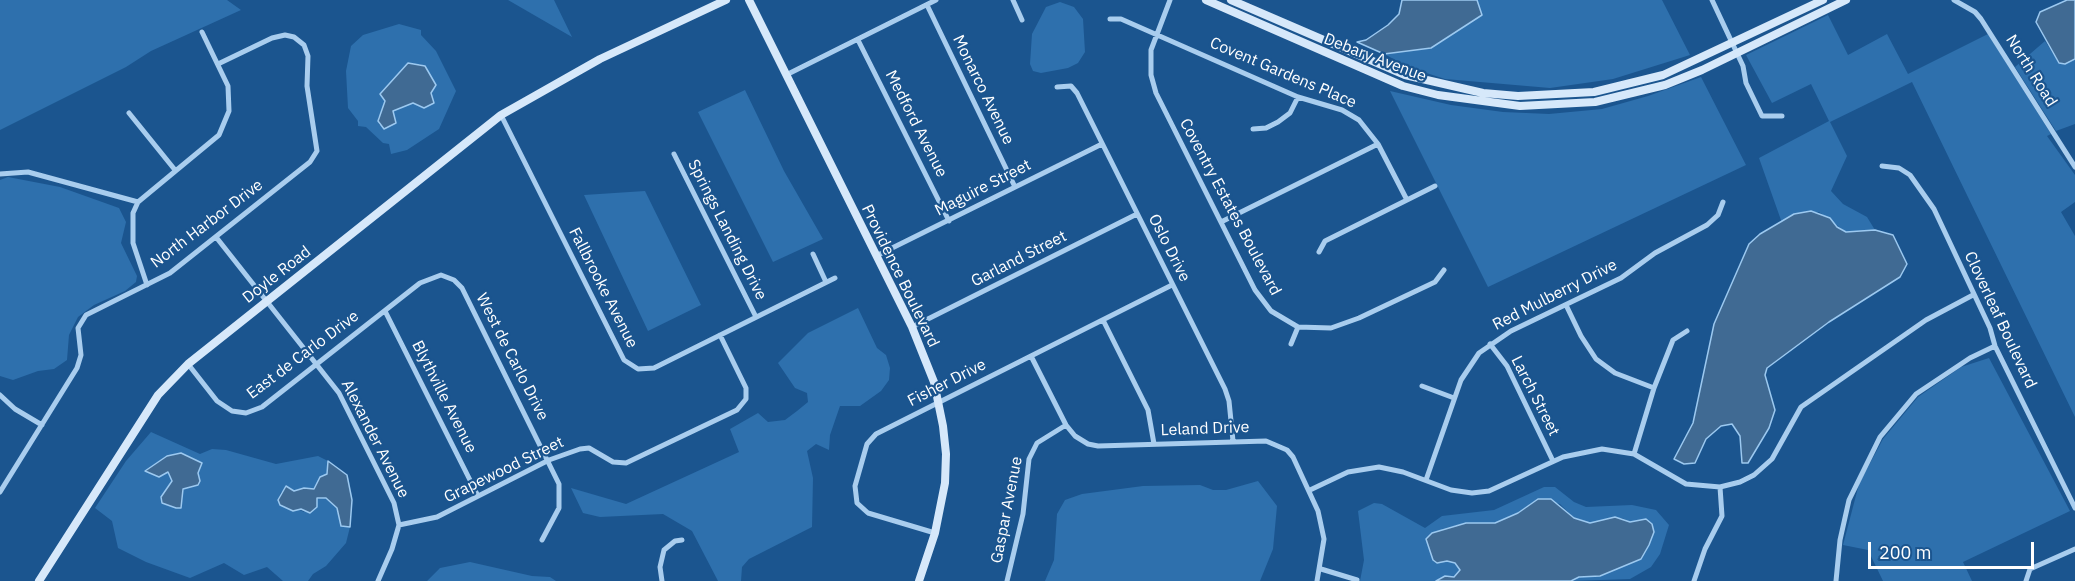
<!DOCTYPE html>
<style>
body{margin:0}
#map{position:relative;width:2075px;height:581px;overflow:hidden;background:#1b558f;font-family:"IBM Plex Sans",sans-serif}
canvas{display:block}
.scale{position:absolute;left:1868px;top:542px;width:166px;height:27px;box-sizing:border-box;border:3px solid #fff;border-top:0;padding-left:8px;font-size:18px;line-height:21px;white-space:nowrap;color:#fff;-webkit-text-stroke:4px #1b558f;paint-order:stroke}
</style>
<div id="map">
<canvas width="2075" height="581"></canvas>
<div class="scale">200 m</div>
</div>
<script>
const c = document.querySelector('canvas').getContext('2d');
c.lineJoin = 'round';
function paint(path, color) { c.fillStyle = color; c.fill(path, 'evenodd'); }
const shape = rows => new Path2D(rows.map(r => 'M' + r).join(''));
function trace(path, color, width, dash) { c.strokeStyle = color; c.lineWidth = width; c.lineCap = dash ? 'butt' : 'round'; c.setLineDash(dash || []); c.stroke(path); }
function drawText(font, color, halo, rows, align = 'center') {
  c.font = font + ' "IBM Plex Sans",sans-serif'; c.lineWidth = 4.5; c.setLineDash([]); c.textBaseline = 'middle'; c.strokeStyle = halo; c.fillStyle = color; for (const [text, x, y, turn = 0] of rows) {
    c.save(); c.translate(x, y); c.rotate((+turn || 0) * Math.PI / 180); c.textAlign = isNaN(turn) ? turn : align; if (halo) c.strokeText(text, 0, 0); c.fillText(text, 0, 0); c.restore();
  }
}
paint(shape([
 [0,0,227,0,241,10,151,51,126,67,0,130],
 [508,0,554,0,572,37],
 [1477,0,1662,0,1690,55,1613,79,1550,88,1445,79,1411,68,1384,54,1431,48,1482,15],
 [1060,2,1074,7,1083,19,1085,52,1078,63,1068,68,1041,73,1033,71,1030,64,1032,34,1046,7],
 [1828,15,1848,55,1887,34,1908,74,1988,34,2051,134,2047,136,2075,175,2075,202,2061,212,2075,236,2075,417,1912,82,1830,122,1847,156,1831,191,1843,204,1867,217,1875,230,1846,232,1819,212,1794,214,1782,223,1759,158,1829,121,1811,84,1772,103,1746,55],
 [399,24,421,30,421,35,436,51,456,91,439,129,407,150,391,154,389,144,383,143,366,127,358,126,358,121,348,108,346,71,351,46,363,35],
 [419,64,425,66,434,82,435,87,431,94,434,103,424,108,413,103,405,105,393,111,394,118,379,125,378,118,384,109,385,101,380,94,402,70],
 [2045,41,2059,63,2065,64,2075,59,2075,124,2056,131,2015,67],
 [1701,77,1746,165,1488,287,1390,91,1451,105,1503,112,1549,114,1602,109,1648,96],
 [745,90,784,171,823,239,773,262,698,112],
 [8,177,60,187,119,208,126,222,121,243,137,276,136,282,125,291,94,305,78,317,69,335,67,360,54,369,38,371,13,380,0,376,0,180],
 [645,191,701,305,648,331,584,195],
 [858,308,877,348,886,355,890,368,889,380,881,391,860,406,840,406,830,435,829,450,816,444,807,451,813,478,812,527,749,559,742,567,741,581,718,581,692,531,663,514,600,517,583,513,571,488,626,504,739,452,730,429,758,413,768,422,785,420,797,411,808,402,807,393,795,388,778,363,808,333],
 [1989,358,2070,511,1963,562,1972,581,1883,581,1868,550,1843,545,1859,484,1883,439,1918,397,1961,367],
 [151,432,200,454,212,449,226,450,276,464,318,456,328,461,327,474,320,477,314,490,281,492,278,500,304,512,317,499,326,498,337,508,341,526,350,527,346,543,326,566,313,574,308,581,283,581,267,567,244,575,224,563,190,578,146,562,118,548,112,521,95,508,126,461],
 [146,471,198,472,200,481,183,489,182,502,176,508,162,503,161,497,172,481,168,472,159,477],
 [1258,481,1277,506,1273,549,1260,581,1045,581,1054,560,1057,514,1065,500,1082,494,1143,486,1200,485,1213,490,1226,490],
 [1544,487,1555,487,1574,502,1586,507,1632,505,1656,510,1669,525,1660,554,1651,567,1630,579,1571,581,1579,577,1600,576,1620,565,1633,562,1649,545,1653,532,1622,518,1590,523,1574,518,1560,504,1538,499,1518,513,1495,523,1466,523,1442,529,1437,563,1447,561,1455,563,1460,570,1454,577,1445,576,1436,581,1360,581,1364,560,1358,511,1374,503,1382,504,1425,528,1442,516,1494,510],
 [470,562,532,576,550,577,556,581,427,581,440,568]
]), '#2e70ad');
const water = shape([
 [1402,0,1477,0,1482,15,1431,48,1384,54,1357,42,1366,40,1388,25,1399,14,1402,0],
 [2067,0,2075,0,2075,59,2065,64,2059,63,2036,22,2040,12,2067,0],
 [408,63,425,66,436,85,431,93,434,103,424,108,413,103,393,111,396,123,384,129,378,121,385,101,380,94,408,63],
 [1811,211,1830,218,1837,227,1846,232,1875,230,1893,235,1907,264,1900,277,1829,322,1767,368,1765,375,1775,410,1769,428,1748,463,1742,463,1740,436,1732,424,1721,426,1706,439,1695,463,1684,464,1674,459,1693,423,1714,324,1749,244,1760,234,1794,214,1811,211],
 [181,453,202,463,198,473,200,481,198,485,183,489,181,508,176,508,162,503,161,497,172,481,168,472,159,477,145,471,167,456,181,453],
 [328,461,347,475,352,500,350,527,341,526,337,508,326,498,317,498,317,507,310,513,301,509,293,511,280,505,278,500,286,486,294,491,304,488,314,489,320,477,327,474,328,461],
 [1538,499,1551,499,1574,518,1590,523,1615,517,1630,522,1646,519,1652,524,1654,532,1649,545,1641,559,1600,576,1579,577,1571,581,1436,581,1445,576,1454,577,1460,570,1455,563,1447,561,1437,563,1433,560,1426,539,1432,533,1466,523,1495,523,1518,513,1538,499]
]);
paint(water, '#406a93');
trace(water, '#9cc9f0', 1.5);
trace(shape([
 [1013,0,1022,20],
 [1170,0,1151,50,1151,75,1156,93,1255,290,1271,311,1298,327,1331,328,1359,318,1435,282,1444,270],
 [1712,0,1743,66,1746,83,1762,116,1782,116],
 [1954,0,1975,12,1981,19,2075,167],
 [927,5,1015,187],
 [1110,19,1121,19,1298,97,1342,110,1359,120,1378,144,1407,200],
 [858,40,949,221],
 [786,75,936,0],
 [1057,87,1071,86,1077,93,1225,389,1229,401,1233,441],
 [129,113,175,170],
 [501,115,624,360,638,369,654,368,835,278],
 [1253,129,1266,128,1278,122,1290,113,1298,97],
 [674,154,756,317],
 [1882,166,1899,168,1910,175,1934,209,1990,328,1995,346,2075,508],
 [0,174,28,172,138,202],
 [1221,222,1378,144],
 [216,237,339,393,394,503,399,525,392,549,378,581],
 [1319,252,1325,241,1435,186],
 [813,254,826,282],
 [876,256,1102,144],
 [147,285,133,243,133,213,138,202,219,135,229,111,228,86,202,32],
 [1566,305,1581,336,1596,359,1615,373,1654,388],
 [385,311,478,496],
 [1103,320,1148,410,1154,444],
 [912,327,1137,214],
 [1291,344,1298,327],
 [1490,344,1507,366,1553,461],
 [1031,356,1066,425,1075,436,1088,444,1098,446,1266,441,1287,450,1293,457,1318,511,1324,539,1317,581],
 [188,364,217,401,232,411,246,413,262,407,420,283,441,275,454,280,462,288,559,484,559,508,542,540],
 [1422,386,1454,398],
 [0,395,15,409,42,425],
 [1634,454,1654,388,1673,340,1687,331],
 [1426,480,1461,380,1479,353,1511,331,1621,278,1655,253,1707,225,1718,215,1723,202],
 [1310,490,1348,472,1379,467,1403,472,1451,490,1472,493,1489,491,1563,457,1602,449,1634,454,1686,484,1720,487,1740,482,1754,475,1772,459,1801,407,1926,320,1973,295],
 [0,492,77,368,81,355,78,328,86,315,170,273,310,162,317,151,307,86,308,56,304,45,294,37,285,35,272,38,218,64],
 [399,525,437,517,549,460,580,449,589,448,613,462,626,463,737,410,746,399,746,388,720,335],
 [935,533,868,513,857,503,855,486,867,444,876,434,1172,285],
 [1321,569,1357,580],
 [662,581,660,567,664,550,675,541,682,540],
 [1007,581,1023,514,1029,459,1037,443,1066,425],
 [1694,581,1705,549,1722,516,1720,487],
 [1836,581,1840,540,1849,500,1880,437,1916,394,1970,358,1995,346],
 [2026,581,2030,569,2075,549]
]), '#a9cdee', 5);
trace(shape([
 [749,0,912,327,934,382,943,426,946,454,945,483,935,533,919,581],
 [1206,0,1403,86,1438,95,1520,106,1595,102,1665,85,1702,70,1846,0],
 [1231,0,1405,75,1483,93,1518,96,1594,92,1663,75,1823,0],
 [39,581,158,395,188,364,501,115,600,59,726,0]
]), '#d6e8fa', 8);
drawText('16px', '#fff', '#1b558f', [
 ["Debary Avenue",1375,58,21],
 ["North Road",2031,71,58],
 ["Covent Gardens Place",1283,73,23],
 ["Monarco Avenue",983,90,64],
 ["Medford Avenue",916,124,63],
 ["Maguire Street",983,188,-27],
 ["Coventry Estates Boulevard",1230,207,62],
 ["North Harbor Drive",207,224,-37],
 ["Springs Landing Drive",727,230,63],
 ["Oslo Drive",1169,248,63],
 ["Garland Street",1019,259,-27],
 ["Doyle Road",277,275,-38],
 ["Providence Boulevard",900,276,64],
 ["Fallbrooke Avenue",603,288,63],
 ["Red Mulberry Drive",1555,295,-27],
 ["Cloverleaf Boulevard",2000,320,65],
 ["East de Carlo Drive",303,355,-37],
 ["West de Carlo Drive",512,357,63],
 ["Fisher Drive",947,383,-27],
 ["Larch Street",1535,396,63],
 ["Blythville Avenue",444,397,63],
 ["Leland Drive",1205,429,-2],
 ["Alexander Avenue",375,439,63],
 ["Grapewood Street",504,470,-26],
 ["Gaspar Avenue",1007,510,-79]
]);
</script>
